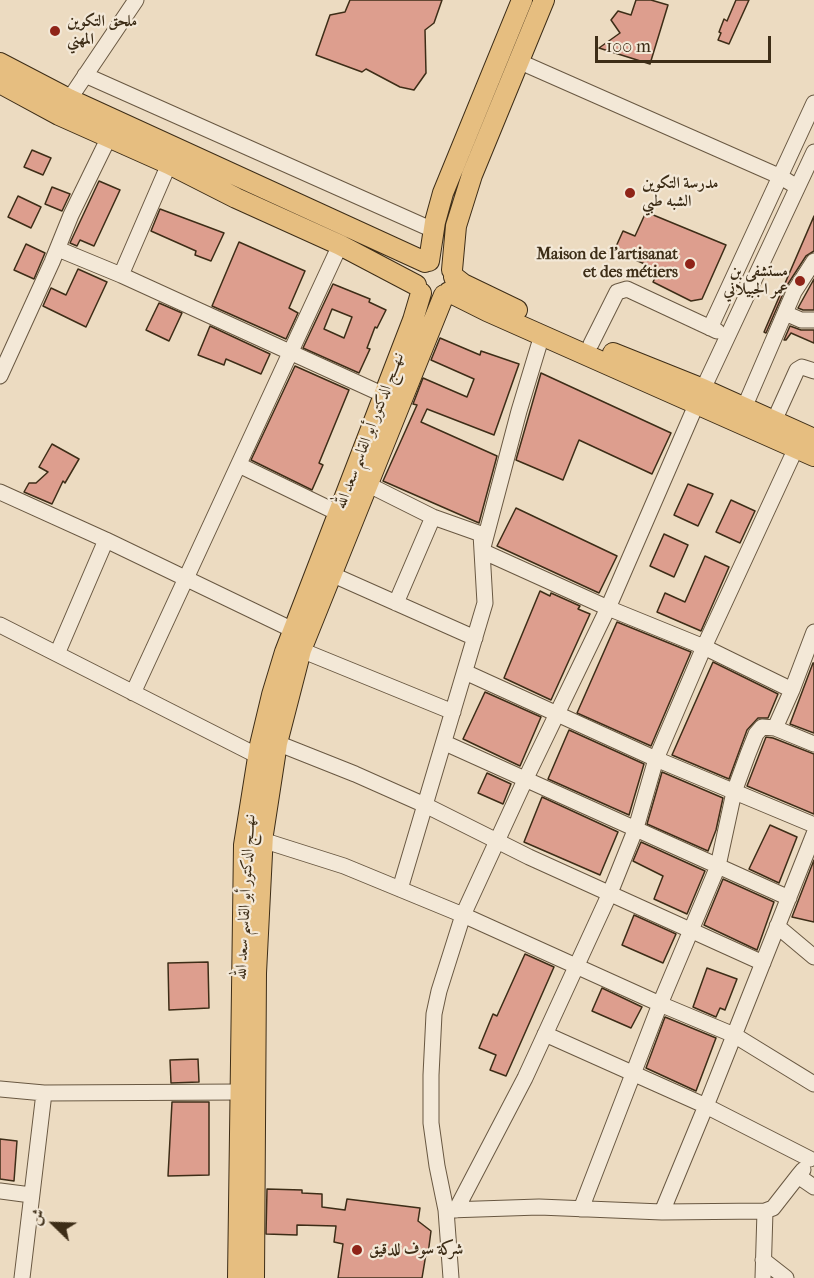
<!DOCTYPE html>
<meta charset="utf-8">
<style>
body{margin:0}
#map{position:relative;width:814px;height:1278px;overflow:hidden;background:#ecdbc1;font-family:"IM FELL French Canon",Amiri,serif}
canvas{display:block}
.north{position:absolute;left:24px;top:1194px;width:60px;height:60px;-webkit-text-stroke:4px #f3e8d7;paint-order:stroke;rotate:293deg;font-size:16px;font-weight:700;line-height:24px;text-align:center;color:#3d2d17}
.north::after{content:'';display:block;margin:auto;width:21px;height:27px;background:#3d2d17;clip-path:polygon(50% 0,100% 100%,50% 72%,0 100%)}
.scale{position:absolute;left:595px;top:36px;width:176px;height:27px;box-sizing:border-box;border:3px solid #3d2d17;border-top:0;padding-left:8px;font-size:18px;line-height:21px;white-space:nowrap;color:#3d2d17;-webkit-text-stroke:4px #f3e8d7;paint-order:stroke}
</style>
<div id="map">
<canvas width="814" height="1278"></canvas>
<div class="north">ش</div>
<div class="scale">100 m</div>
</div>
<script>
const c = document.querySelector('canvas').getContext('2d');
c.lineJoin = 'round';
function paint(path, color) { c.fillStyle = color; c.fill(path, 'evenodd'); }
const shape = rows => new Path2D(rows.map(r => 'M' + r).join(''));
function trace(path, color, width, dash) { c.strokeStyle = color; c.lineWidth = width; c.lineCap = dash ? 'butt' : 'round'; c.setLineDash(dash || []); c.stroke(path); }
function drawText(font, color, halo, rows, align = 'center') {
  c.font = font + ' "IM FELL French Canon",Amiri,serif'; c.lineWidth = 4.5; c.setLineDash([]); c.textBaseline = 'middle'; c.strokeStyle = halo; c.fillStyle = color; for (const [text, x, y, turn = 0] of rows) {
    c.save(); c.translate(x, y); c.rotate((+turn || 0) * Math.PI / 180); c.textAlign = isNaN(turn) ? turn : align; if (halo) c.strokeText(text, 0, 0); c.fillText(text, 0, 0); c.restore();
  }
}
const building = shape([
 [350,0,442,0,434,23,425,30,426,73,414,90,400,87,366,69,362,72,316,55,330,15,345,12,350,0],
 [636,0,651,0,668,5,650,64,599,48,620,33,611,20,618,11,631,15,636,0],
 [736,0,749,0,729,44,718,40,721,33,719,32,724,19,727,21,736,0],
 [32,150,51,158,43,175,24,167,32,150],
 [99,181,120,190,94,246,80,240,77,246,70,243,99,181],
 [52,187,70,194,62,211,45,204,52,187],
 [18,196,41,207,31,228,8,217,18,196],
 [160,209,224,233,211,261,195,255,196,251,151,231,160,209],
 [646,212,726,245,702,299,691,301,653,282,659,270,614,251,623,231,635,236,646,212],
 [814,216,814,251,806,256,786,287,766,333,764,332,814,216],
 [239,242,305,271,289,308,298,313,286,339,212,306,239,242],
 [26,244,45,253,34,279,14,270,26,244],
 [78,269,107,282,86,327,43,306,51,288,66,295,78,269],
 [814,279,814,310,803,310,798,308,814,279],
 [333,284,370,299,369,302,386,310,377,328,375,327,367,348,370,349,359,373,303,348,333,284],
 [332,309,352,317,344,338,324,329,332,309],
 [159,303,182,313,169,341,146,330,159,303],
 [210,326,270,354,261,374,226,359,224,365,198,355,210,326],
 [790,326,801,330,814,330,814,343,791,333,786,340,784,340,790,326],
 [440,338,480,355,481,351,519,364,494,435,427,409,421,422,497,456,479,523,383,481,417,405,413,404,423,378,467,397,474,379,431,360,440,338],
 [295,366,349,390,319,463,323,465,312,490,251,460,295,366],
 [541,373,671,433,652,474,579,440,563,480,516,460,541,373],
 [52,444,79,459,65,483,63,481,52,504,24,492,29,483,36,483,48,472,39,467,52,444],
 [688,484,713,494,698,526,674,515,688,484],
 [731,500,755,511,740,543,716,532,731,500],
 [516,508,617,556,599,593,497,546,516,508],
 [664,534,688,545,674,577,650,566,664,534],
 [705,556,729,567,701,631,657,612,665,593,685,602,705,556],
 [540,591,550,596,551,593,580,606,578,609,590,614,551,700,504,678,540,591],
 [617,622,691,652,651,746,577,713,617,622],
 [713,662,778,694,768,718,758,718,747,730,729,779,672,755,713,662],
 [813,663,814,663,814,733,790,724,813,663],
 [485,692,541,717,520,766,463,739,485,692],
 [569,730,644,764,629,815,548,779,569,730],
 [766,737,773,738,814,754,814,814,747,786,766,737],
 [662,772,723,798,716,830,708,851,647,824,662,772],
 [487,773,511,784,503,804,478,793,487,773],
 [542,797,618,832,600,875,524,842,542,797],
 [770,825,797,837,779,883,749,869,770,825],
 [641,842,705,871,687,914,654,899,663,876,633,861,641,842],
 [814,860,814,922,792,917,814,860],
 [723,879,774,902,757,950,704,925,723,879],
 [634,915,676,934,663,963,622,945,634,915],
 [525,954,554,967,506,1076,490,1070,496,1055,479,1048,493,1014,497,1016,525,954],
 [208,962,209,1008,169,1010,168,963,208,962],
 [707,968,737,979,725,1010,720,1008,716,1017,693,1007,707,968],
 [602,988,642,1007,631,1028,592,1011,602,988],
 [665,1017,716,1038,696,1091,646,1068,665,1017],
 [198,1059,199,1082,171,1083,170,1060,198,1059],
 [172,1102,209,1102,209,1175,168,1176,172,1102],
 [0,1139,17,1141,14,1181,0,1179,0,1139],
 [267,1189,302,1190,302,1193,322,1194,322,1207,345,1210,347,1199,420,1208,418,1221,431,1231,428,1254,426,1254,422,1278,338,1278,343,1244,334,1242,336,1226,297,1225,297,1235,266,1234,267,1189]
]);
paint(building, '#dd9e8e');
trace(building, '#3d2d17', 1.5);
const minor = shape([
 [518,61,781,177,797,187],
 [85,75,433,230],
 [64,107,136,0],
 [58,249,121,275,384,395],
 [121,275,169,164],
 [785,313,801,320,814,320],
 [710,328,814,103],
 [591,344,617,292,627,289,717,331],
 [0,376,52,262,71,215,109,137],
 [744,408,794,292,814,261],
 [774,421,797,370,802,367,814,371],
 [239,465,338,513],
 [367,484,433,517,481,534,482,551,608,608,704,647,792,690],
 [0,492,106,540,293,630],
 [331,574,475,638],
 [396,603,433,517],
 [0,625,258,756],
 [814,632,792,690,775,728,814,744],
 [301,650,453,712],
 [57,654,106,540],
 [465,672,656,759,814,825],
 [133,693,340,245],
 [277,743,355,774,427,806,529,857,763,963],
 [445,743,789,898],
 [262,840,344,866,463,915,526,778,608,608,703,389,814,152],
 [400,889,485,603,482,551,519,411,542,335],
 [777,926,814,957],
 [545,1034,706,1106,810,1159],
 [0,1089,44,1093,240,1092],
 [803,1170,798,1176,814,1187],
 [0,1191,31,1195],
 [581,1209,660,1004,718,866,734,792,748,754,756,734,762,727,775,728],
 [449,1210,539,1207,662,1212,765,1211,773,1208,798,1176],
 [456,1210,525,1078,610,893,636,828,656,759,704,647,796,448],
 [662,1212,710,1096,814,834],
 [763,1260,786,1278],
 [22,1278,44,1093],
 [451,1278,446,1210,437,1166,431,1123,431,1075,434,1014,439,991,463,915,660,1004,734,1035,814,1084],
 [763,1278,765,1211]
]);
const major = shape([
 [0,63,69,99,425,262],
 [0,83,59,115,169,164,236,198,340,245,416,285],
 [429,261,435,222,443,193,522,0],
 [452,270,456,226,472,175,544,0],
 [454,277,463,284,517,310],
 [449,292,487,311,814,456],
 [613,353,703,389,814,439],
 [238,1278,244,845,260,745,272,695,285,652,413,320,421,293],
 [254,1278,256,973,263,834,277,743,301,650,444,295]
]);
trace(minor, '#695842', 17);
trace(major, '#3d2d17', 22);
trace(minor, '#f3e8d7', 15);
trace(major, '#e6be80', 20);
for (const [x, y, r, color] of [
 [55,31,6,"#8f2418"],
 [630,193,6,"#8f2418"],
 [690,264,6,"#8f2418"],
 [800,281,6,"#8f2418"],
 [357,1250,6,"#8f2418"]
]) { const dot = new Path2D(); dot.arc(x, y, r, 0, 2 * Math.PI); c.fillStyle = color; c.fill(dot); trace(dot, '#f3e8d7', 2); }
drawText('bold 16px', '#3d2d17', '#f3e8d7', [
 ["ملحق التكوين",67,22],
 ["المهني",67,40],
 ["مدرسة التكوين",642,184],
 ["الشبه طبي",642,202],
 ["Maison de l'artisanat",678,255,"right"],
 ["et des métiers",678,273,"right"],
 ["مستشفى بن",788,272,"right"],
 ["عمر الجبيلاني",788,290,"right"],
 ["شركة سوف للدقيق",369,1250]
], 'left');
drawText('16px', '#3d2d17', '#f3e8d7', [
 ["نـهـــج الدكتور أبو القاسم سعد الله",370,431,-69],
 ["نـهـــج الدكتور أبو القاسم سعد الله",246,897,-87]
]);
</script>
